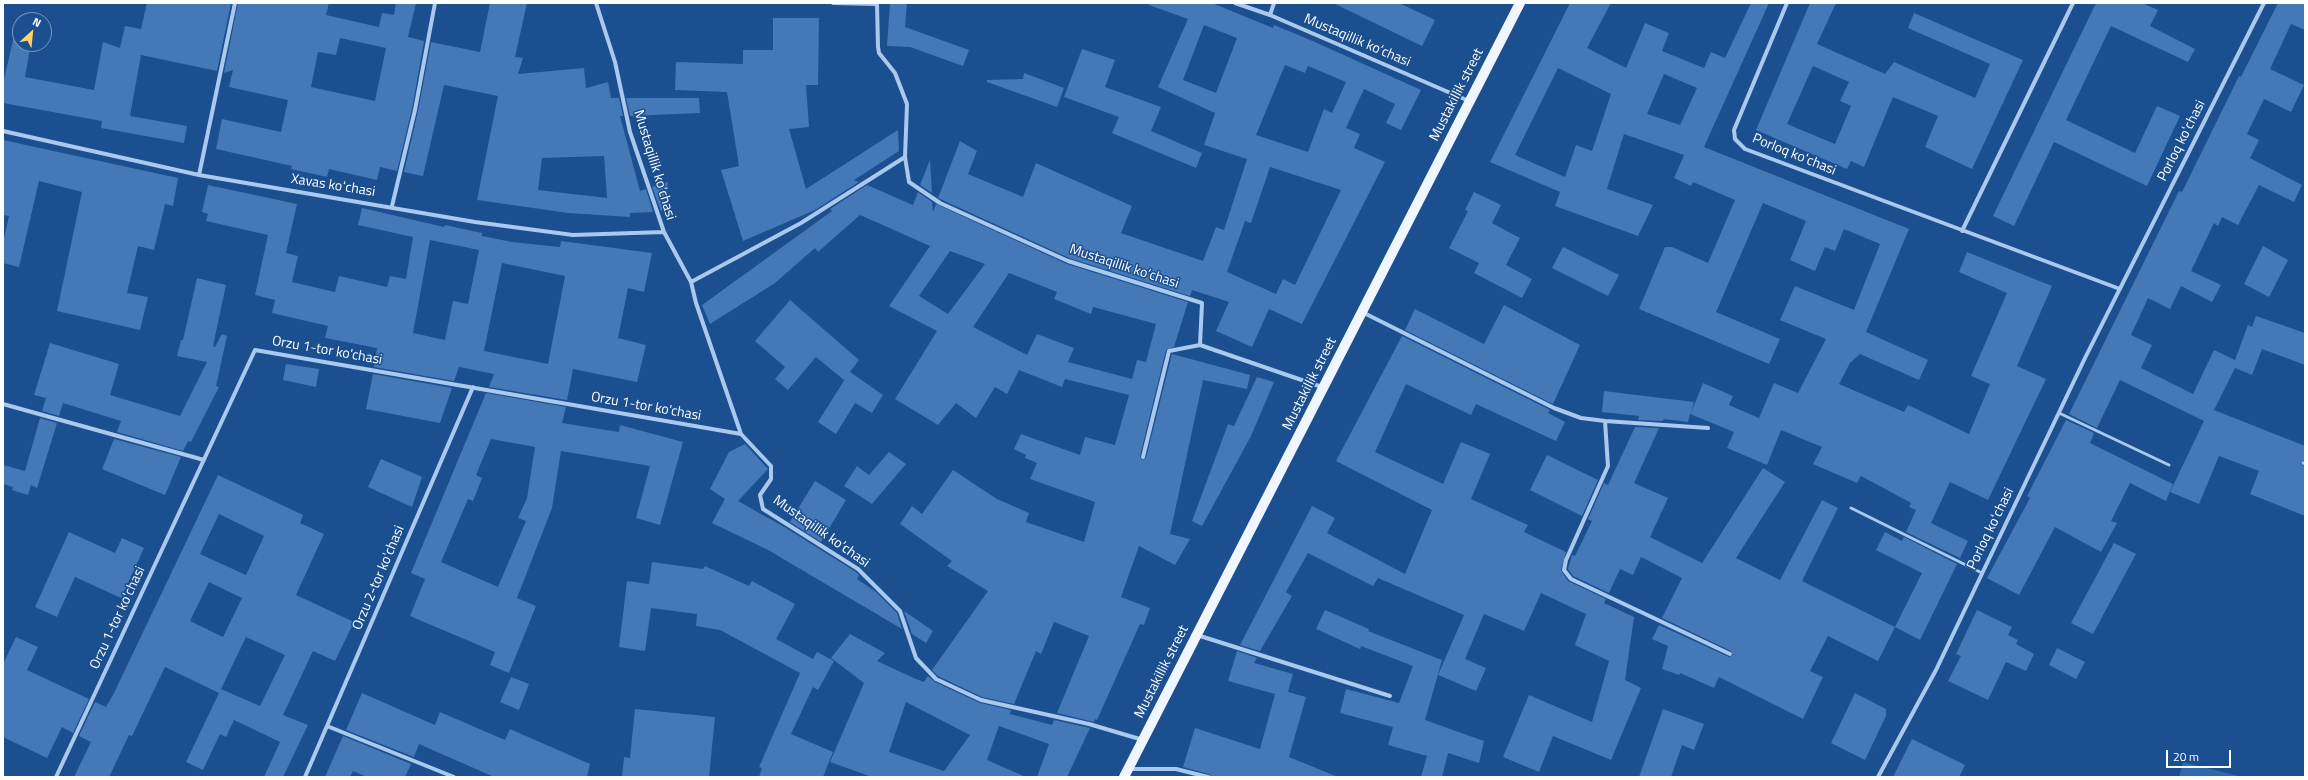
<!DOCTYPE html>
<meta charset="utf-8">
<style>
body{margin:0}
#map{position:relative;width:2308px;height:780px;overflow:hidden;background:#1b4f8f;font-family:"Titillium Web",sans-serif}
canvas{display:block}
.frame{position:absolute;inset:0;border:4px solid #fff;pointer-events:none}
.north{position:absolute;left:12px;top:12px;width:40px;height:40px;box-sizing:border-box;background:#1b4f8f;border:1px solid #7695bc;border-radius:50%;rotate:27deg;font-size:11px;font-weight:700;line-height:16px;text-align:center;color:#fff}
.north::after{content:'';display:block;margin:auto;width:14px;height:18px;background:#ffd166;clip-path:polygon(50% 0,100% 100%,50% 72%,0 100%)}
.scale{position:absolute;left:2166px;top:750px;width:65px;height:18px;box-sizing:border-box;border:2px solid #fff;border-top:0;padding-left:5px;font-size:12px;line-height:14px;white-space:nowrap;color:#fff;-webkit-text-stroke:3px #1b4f8f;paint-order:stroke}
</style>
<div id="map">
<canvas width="2308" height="780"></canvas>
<div class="frame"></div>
<div class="north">N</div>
<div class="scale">20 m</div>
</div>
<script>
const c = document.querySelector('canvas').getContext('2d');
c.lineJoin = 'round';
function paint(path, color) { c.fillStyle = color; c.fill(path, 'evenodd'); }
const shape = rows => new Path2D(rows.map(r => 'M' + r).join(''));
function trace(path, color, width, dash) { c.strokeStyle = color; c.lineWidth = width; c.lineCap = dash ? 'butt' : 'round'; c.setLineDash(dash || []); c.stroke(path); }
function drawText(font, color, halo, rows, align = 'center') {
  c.font = font + ' "Titillium Web",sans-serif'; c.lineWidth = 3; c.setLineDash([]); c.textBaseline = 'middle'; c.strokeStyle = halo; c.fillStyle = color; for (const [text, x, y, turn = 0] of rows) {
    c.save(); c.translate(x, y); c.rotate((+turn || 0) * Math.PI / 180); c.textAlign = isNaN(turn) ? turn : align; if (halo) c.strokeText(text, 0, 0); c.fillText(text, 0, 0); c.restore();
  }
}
paint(shape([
 [2183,762,2242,777,2179,777]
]), '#2e69ad');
paint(shape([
 [147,3,231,3,217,71,141,55,130,116,187,126,184,143,101,128,102,121,3,103,3,84,13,40,30,49,25,77,94,90,103,42,120,48,125,26,141,29],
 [238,3,329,3,326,15,379,27,382,13,394,15,396,3,416,3,408,37,424,41,412,109,397,171,380,167,377,180,329,169,327,177,291,169,292,166,216,149,222,119,281,132,288,100,229,87,233,70,224,73],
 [340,38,386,48,375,101,311,87,318,52,336,55],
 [490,3,527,3,515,57,523,58,518,74,584,68,586,88,608,82,611,98,619,98,623,116,620,116,640,191,646,189,653,212,630,213,630,217,568,213,477,200,498,96,444,85,423,176,404,172,418,111,431,42,480,52],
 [604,156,607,198,538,190,542,158],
 [890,3,907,3,905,27,969,50,963,66,910,47,887,46],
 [1149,3,1212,3,1273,28,1274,25,1315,42,1421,90,1401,130,1386,123,1395,104,1364,89,1346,128,1360,134,1354,148,1385,162,1302,324,1269,309,1252,347,1216,331,1229,302,1192,290,1190,296,1069,258,938,198,960,141,977,151,968,174,1023,197,1036,163,1132,206,1121,233,1203,261,1216,227,1224,230,1247,159,1204,145,1215,113,1158,87,1188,19,1149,5],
 [1204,25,1237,38,1216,93,1183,80],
 [1285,65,1305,73,1308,66,1346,82,1332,113,1324,109,1308,152,1256,135],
 [1270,167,1341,190,1295,285,1283,279,1276,294,1227,272,1245,221,1251,223],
 [1333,3,1399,3,1435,20,1422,46],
 [1570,3,1611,3,1587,48,1626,68,1645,23,1669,33,1662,51,1704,68,1711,52,1725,58,1751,3,1769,3,1704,147,1909,229,1866,332,1928,360,1919,380,1860,354,1850,363,1839,384,1904,412,1908,405,1969,434,1990,384,1971,376,2007,293,1959,272,1967,252,2052,286,2017,366,2046,379,1988,500,1950,482,1931,523,1968,541,1960,558,1906,532,1916,510,1909,507,1911,503,1861,476,1857,483,1813,464,1822,447,1781,430,1767,465,1727,448,1734,432,1690,414,1688,422,1664,419,1662,421,1638,420,1639,416,1602,412,1604,391,1694,402,1691,413,1703,383,1733,396,1729,405,1759,418,1774,383,1798,393,1826,339,1780,320,1795,286,1854,310,1880,244,1844,229,1835,251,1825,247,1815,271,1790,260,1806,221,1763,203,1716,312,1780,339,1769,364,1639,309,1665,247,1672,247,1708,263,1735,200,1693,182,1691,186,1674,178,1684,155,1624,134,1607,189,1653,205,1638,236,1555,206,1560,192,1490,162],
 [1558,68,1611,94,1592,151,1576,145,1565,177,1515,155],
 [1664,74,1697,88,1680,125,1647,114],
 [1810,3,1836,3,1817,44,1885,74,1894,62,1975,98,1990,64,1908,28,1914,13,2023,60,1972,169,1925,147,1938,116,1893,97,1864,167,1851,161,1847,169,1756,130],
 [1813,66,1849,82,1840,101,1851,106,1835,144,1787,124],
 [2096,3,2142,3,2158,10,2150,26,2195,49,2188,62,2111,26,2066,120,2135,153,2157,106,2180,116,2147,186,2054,142,2014,226,1993,216],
 [2278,3,2305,3,2305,30,2291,24,2270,69,2304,85,2291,112,2264,99,2247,134,2259,140,2250,158,2302,185,2294,202,2259,185,2238,225,2222,217,2218,226,2214,223,2191,271,2221,285,2212,302,2181,286,2170,309,2148,298,2131,335,2152,345,2141,368,2193,394,2214,350,2235,360,2248,325,2252,327,2256,316,2305,333,2305,365,2262,349,2252,375,2235,368,2214,410,2305,446,2305,461,2300,463,2305,467,2305,516,2250,494,2259,471,2219,456,2199,504,2170,492,2204,421,2120,380,2097,428,2069,414,2179,191,2182,192,2239,76,2241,77],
 [773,18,819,18,818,85,806,85,809,127,789,129,806,189,898,130,899,151,854,180,859,182,815,210,743,241,721,170,739,166,727,92,675,90,676,62,743,64,743,50,773,50],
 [1082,49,1115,60,1105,87,1161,107,1151,131,1202,153,1196,168,1112,133,1119,117,1064,97],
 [1024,73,1064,88,1057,107,987,82,987,80,1023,79],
 [626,98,699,98,700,113,630,116],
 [3,140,178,178,173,206,165,204,154,250,138,246,127,293,148,297,140,330,57,311,82,192,39,181,19,267,3,263,3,243,9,216,3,215],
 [930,160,932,193,920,185],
 [668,182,662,211,661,211,652,187],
 [208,185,297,204,286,253,298,256,292,282,335,292,339,276,387,287,390,276,406,279,413,237,358,225,362,208,444,227,445,225,482,233,482,236,512,242,560,247,561,241,652,253,644,292,628,288,618,338,646,345,637,382,573,369,567,400,489,387,494,374,459,367,454,381,374,367,377,348,325,338,328,326,272,313,275,300,255,295,268,235,206,221,208,214,202,212],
 [430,240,479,250,468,304,453,301,445,340,413,333],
 [502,263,565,276,548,364,484,351],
 [867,185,913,205,918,192,932,202,933,212,936,204,1067,264,1188,302,1174,347,1166,350,1140,456,1142,460,1146,458,1172,354,1250,375,1247,389,1203,380,1170,534,1190,539,1175,565,1139,546,1121,597,1150,608,1144,625,1140,624,1097,720,1095,719,1094,722,1057,713,1089,636,1054,622,1041,654,1036,651,1014,704,982,697,938,676,932,670,988,591,947,566,952,561,900,524,912,506,922,514,953,470,997,499,1029,513,1026,522,1084,542,1095,502,1030,479,1037,463,1025,458,1026,455,1014,449,1021,434,1080,455,1085,437,1115,445,1129,395,1065,379,1062,387,1019,370,1007,394,995,387,976,418,956,403,938,425,895,399,937,331,889,306,930,246,860,215,818,252,815,248,775,283,710,324,702,305,832,211,830,209],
 [950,251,985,264,948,314,919,296],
 [1009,273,1057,292,1054,299,1091,314,1093,307,1156,324,1146,362,1137,360,1132,379,1068,362,1074,348,1037,334,1027,355,973,327],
 [1474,192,1501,205,1492,223,1520,238,1506,265,1532,279,1522,298,1474,273,1479,263,1449,248,1468,211,1465,210],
 [2263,246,2288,260,2269,297,2244,284],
 [1563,247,1619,275,1608,296,1552,268],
 [197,278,226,285,213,346,215,347,222,334,227,336,216,386,219,387,191,442,188,441,183,451,117,432,121,421,63,403,59,416,42,411,46,398,34,395,50,343,119,364,110,395,180,416,207,362,177,356,181,340,183,340],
 [790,300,859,360,850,372,883,395,872,413,855,403,836,434,818,422,845,379,844,380,816,357,788,390,775,379,785,367,755,341],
 [1504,305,1580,345,1553,404,1405,330,1415,309,1484,344],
 [1402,336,1550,410,1548,413,1565,422,1556,441,1476,404,1471,415,1406,384,1375,452,1443,484,1461,442,1490,454,1471,499,1528,525,1524,532,1566,552,1561,570,1568,581,1606,599,1604,603,1634,617,1625,680,1641,688,1611,760,1553,736,1539,772,1503,757,1529,695,1592,722,1609,661,1575,645,1586,614,1541,593,1524,631,1484,614,1465,659,1486,668,1476,691,1438,675,1464,615,1378,578,1373,586,1308,553,1286,592,1292,596,1260,651,1240,645,1312,506,1335,518,1327,533,1405,574,1432,510,1336,461],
 [286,364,319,369,316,387,283,380],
 [373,374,452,388,440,423,366,409],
 [1257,377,1274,382,1251,436,1202,526,1192,521,1228,424,1234,426],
 [486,393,566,407,562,423,619,432,620,425,683,442,660,525,636,518,650,466,561,451,552,508,517,598,536,606,509,673,490,665,495,652,410,616,425,579,411,573],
 [491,439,535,447,527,498,518,518,526,521,498,587,441,562,468,499,473,501,482,478,476,475],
 [40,418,57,423,37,488,31,485,28,495,12,490,13,487,3,484,3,465,25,471],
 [2066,420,2094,433,2090,443,2173,484,2166,501,2130,483,2111,521,2117,523,2101,552,2055,527,2019,595,1987,578,2030,498,2027,496],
 [1635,427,1659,428,1634,483,1668,498,1650,537,1702,563,1763,468,1785,482,1736,558,1780,580,1822,500,1838,508,1802,581,1895,627,1878,661,1828,636,1810,671,1823,677,1803,719,1719,677,1714,688,1680,673,1679,675,1662,669,1668,646,1652,639,1659,625,1729,657,1733,655,1731,651,1662,618,1682,578,1641,557,1633,575,1620,569,1609,593,1573,576,1568,569,1572,555,1575,556,1592,521,1588,519,1604,483,1608,485],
 [114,439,181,457,165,495,102,469],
 [745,444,768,469,738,501,786,528,856,572,859,575,857,579,876,592,897,613,902,629,768,550,712,523,725,499,710,489,729,452],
 [889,452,906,464,872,504,844,486,857,466,869,475],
 [1547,455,1598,480,1582,516,1530,490],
 [381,459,422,477,412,507,368,487],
 [218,475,303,515,300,523,324,534,296,595,354,622,335,661,313,651,283,715,308,725,283,777,264,777,280,742,234,720,226,737,220,734,203,770,186,762,219,693,165,667,132,736,129,735,109,777,74,777,91,742,79,736,95,702,106,707,114,693],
 [219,514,264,536,246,575,200,554],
 [209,582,242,598,223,637,190,621],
 [246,637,285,655,260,706,221,689],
 [815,481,846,500,821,542,790,522],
 [69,532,115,553,122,538,144,548,121,598,75,577,57,617,35,607],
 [1885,532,1902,541,1904,537,1957,564,1920,640,1895,627,1922,573,1876,550],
 [2114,543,2136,554,2093,634,2071,623],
 [652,562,703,569,705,566,749,586,752,581,795,604,776,639,813,659,817,652,834,661,818,690,813,687,791,734,833,752,823,777,759,777,762,768,759,767,800,673,720,630,696,626,697,614,651,608,645,651,619,647,627,581,649,584],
 [1325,610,1369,629,1368,631,1442,660,1425,720,1484,741,1479,763,1448,753,1442,777,1421,777,1427,756,1388,745,1393,727,1340,713,1346,689,1399,703,1413,666,1361,646,1360,649,1316,629],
 [1977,610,2012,627,2008,635,2018,640,2016,644,2034,654,2026,671,2006,662,1988,700,1948,681,1961,656,1956,654],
 [904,611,933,631,926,643,912,634],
 [850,634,885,653,877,661,916,679,924,682,928,676,935,682,980,703,1011,710,1010,714,1052,725,1054,720,1090,728,1067,777,1037,777,1049,744,999,726,987,760,1026,777,872,777,830,762,864,683,831,658],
 [906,702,970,735,944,771,889,752],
 [16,637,38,647,27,670,89,699,73,733,62,727,47,758,3,737,3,664],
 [2057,648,2085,662,2076,679,2049,665],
 [1237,651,1257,658,1254,663,1293,674,1288,692,1306,697,1289,757,1338,777,1211,777,1209,774,1183,767,1195,728,1260,749,1275,694,1228,681],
 [511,677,529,684,519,710,500,702],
 [362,693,435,725,440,712,505,740,510,729,590,764,587,777,494,777,419,744,414,757,346,730],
 [1855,693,1886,709,1886,716,1865,760,1831,743],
 [635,709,715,717,709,777,622,777,624,757,630,758],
 [1663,709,1704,724,1694,750,1682,745,1671,777,1639,777],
 [343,736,411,764,405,777,367,777,353,771,350,777,325,777],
 [1912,739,1965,765,1959,777,1893,777]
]), '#4478b7');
trace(shape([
 [2059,413,2169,465],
 [2303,463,2305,464],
 [1851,508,1982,573]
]), '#a9c9ee', 3);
trace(shape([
 [596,3,615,62,630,132,664,232,691,282,696,303,741,434,771,466,771,479,760,495,763,509,858,569,900,611,916,658,936,679,981,700,1089,724,1143,740],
 [1235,3,1270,15,1469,101],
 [1787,3,1734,130,1735,139,1745,149,2120,289],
 [1270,15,1274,3],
 [3,131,199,175,475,222,573,235,664,232],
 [905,157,909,182,940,203,1068,261,1202,303,1200,345,1322,387],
 [199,175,235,3],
 [392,206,415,110,435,3],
 [1962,231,2073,3],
 [691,282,801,223,905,157,907,104,895,73,879,53,878,47,877,4,833,3],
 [1362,312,1554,408,1581,418,1605,421,1608,466,1566,560,1564,570,1571,579,1730,654],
 [3,404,204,460],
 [1605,421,1708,428],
 [1143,457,1169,351,1200,345],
 [1197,635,1390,696],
 [327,726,454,777],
 [1129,769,1176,769,1208,777],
 [56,777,255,350,741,434],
 [305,777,473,387],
 [1878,777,1936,670,2085,358,2264,3]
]), '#a9c9ee', 4);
trace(shape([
 [1124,777,1520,3]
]), '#f0f6ff', 10);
drawText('14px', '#fff', '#1b4f8f', [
 ["Mustaqillik ko‘chasi",1357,41,23],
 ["Mustakillik street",1457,95,-63],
 ["Porloq koʻchasi",2182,141,-63],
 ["Porloq koʻchasi",1794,155,22],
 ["Mustaqillik ko‘chasi",654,165,73],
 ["Xavas koʻchasi",333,186,9],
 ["Mustaqillik ko‘chasi",1124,267,18],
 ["Orzu 1-tor ko'chasi",327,351,10],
 ["Mustakillik street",1310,384,-63],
 ["Orzu 1-tor ko'chasi",646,407,10],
 ["Porloq koʻchasi",1991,529,-64],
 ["Mustaqillik ko‘chasi",821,532,35],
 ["Orzu 2-tor ko'chasi",379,578,-67],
 ["Orzu 1-tor ko'chasi",118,618,-65],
 ["Mustakillik street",1162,672,-63]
]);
</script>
